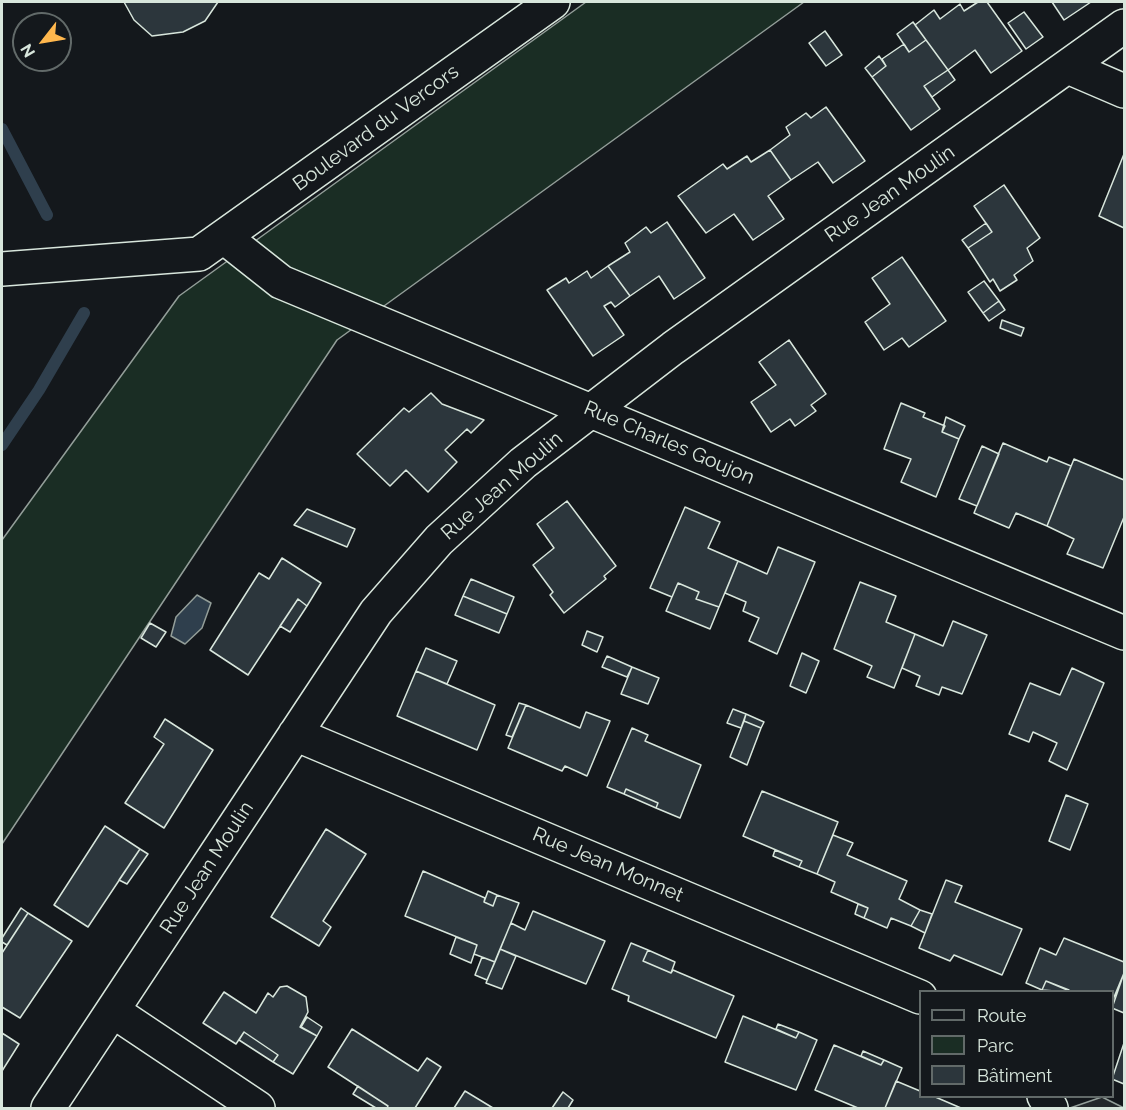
<!DOCTYPE html>
<meta charset="utf-8">
<style>
body{margin:0}
#map{position:relative;width:1126px;height:1110px;overflow:hidden;background:#14181c;font-family:Raleway,sans-serif}
canvas{display:block}
.frame{position:absolute;inset:0;border:3px solid #d8e6dc;pointer-events:none}
.legend{position:absolute;left:919px;top:990px;width:195px;height:108px;box-sizing:border-box;background:#14181c;border:2px solid #626a69;margin:0;padding:8px 10px;list-style:none;font-size:18px;color:#d8e6dc}
.legend li{display:flex;align-items:center;gap:12px;height:30px}
.legend b{width:30px;border:2px solid #626a69}
.north{position:absolute;left:12px;top:12px;width:60px;height:60px;box-sizing:border-box;background:#14181c;border:2px solid #626a69;border-radius:50%;rotate:239deg;font-size:16px;font-weight:700;line-height:24px;text-align:center;color:#d8e6dc}
.north::after{content:'';display:block;margin:auto;width:21px;height:27px;background:#ffb74d;clip-path:polygon(50% 0,100% 100%,50% 72%,0 100%)}
</style>
<div id="map">
<canvas width="1126" height="1110"></canvas>
<div class="frame"></div>
<ul class="legend">
<li><b style="height:8px;background:#14181c"></b>Route</li>
<li><b style="height:16px;background:#1a2d24"></b>Parc</li>
<li><b style="height:16px;background:#2c363c"></b>Bâtiment</li>
</ul>
<div class="north">N</div>
</div>
<script>
const c = document.querySelector('canvas').getContext('2d');
c.lineJoin = 'round';
function paint(path, color) { c.fillStyle = color; c.fill(path, 'evenodd'); }
const shape = rows => new Path2D(rows.map(r => 'M' + r).join(''));
function trace(path, color, width, dash) { c.strokeStyle = color; c.lineWidth = width; c.lineCap = dash ? 'butt' : 'round'; c.setLineDash(dash || []); c.stroke(path); }
function drawText(font, color, halo, rows, align = 'center') {
  c.font = font + ' Raleway,sans-serif'; c.lineWidth = 4.5; c.setLineDash([]); c.textBaseline = 'middle'; c.strokeStyle = halo; c.fillStyle = color; for (const [text, x, y, turn = 0] of rows) {
    c.save(); c.translate(x, y); c.rotate((+turn || 0) * Math.PI / 180); c.textAlign = isNaN(turn) ? turn : align; if (halo) c.strokeText(text, 0, 0); c.fillText(text, 0, 0); c.restore();
  }
}
const green = shape([
 [586,2,804,2,337,340,2,844,2,540,179,296,586,2]
]);
paint(green, '#1a2d24');
trace(green, '#939e99', 1.5);
const parking = shape([
 [1102,1097,1124,1108,1070,1108,1102,1097]
]);
paint(parking, '#24282b');
trace(parking, '#939e99', 1.5);
const water = shape([
 [197,595,211,603,202,628,185,644,171,636,176,617,197,595]
]);
paint(water, '#2f3f4d');
trace(water, '#939e99', 1.5);
trace(shape([
 [2,129,47,215],
 [2,445,39,390,84,313]
]), '#2f3f4d', 12);
const building = shape([
 [124,2,218,2,205,21,183,32,152,36,134,20,124,2],
 [978,2,987,2,1022,51,991,73,975,50,948,70,915,25,934,10,940,19,960,4,964,11,978,2],
 [1052,2,1091,2,1064,20,1052,2],
 [1024,12,1043,37,1026,49,1008,23,1024,12],
 [913,22,926,40,909,52,897,34,913,22],
 [825,31,842,55,826,66,809,43,825,31],
 [926,40,948,70,924,86,940,109,911,130,872,77,886,66,882,59,904,44,909,52,926,40],
 [879,56,886,66,872,77,865,68,879,56],
 [948,70,955,80,932,97,924,86,948,70],
 [826,107,865,161,833,183,818,162,791,180,770,150,790,135,786,127,806,113,811,118,826,107],
 [770,150,791,180,768,196,784,219,753,240,734,214,706,233,678,196,723,164,727,169,747,156,751,162,770,150],
 [1124,154,1124,228,1099,216,1124,154],
 [1004,185,1040,238,1027,248,1033,261,1014,275,1017,280,1000,291,993,279,990,282,968,248,992,232,974,206,1004,185],
 [667,222,705,278,674,299,659,276,630,296,608,266,630,252,625,243,646,227,651,233,667,222],
 [986,223,992,232,968,248,962,240,986,223],
 [902,257,946,321,909,347,902,338,884,350,865,322,890,304,872,278,902,257],
 [608,266,630,296,615,307,611,302,604,306,624,335,593,356,547,290,566,278,569,283,587,271,591,278,608,266],
 [984,281,999,301,983,313,968,292,984,281],
 [999,301,1005,310,989,321,983,313,999,301],
 [1002,320,1024,328,1021,336,1000,328,1002,320],
 [789,340,826,394,811,405,816,411,795,426,790,419,771,432,751,402,776,385,759,362,789,340],
 [431,393,442,404,484,420,471,433,467,429,445,450,457,462,428,492,406,470,390,486,357,454,404,408,409,412,431,393],
 [901,403,925,413,923,417,945,426,942,432,959,439,936,497,901,482,911,459,884,449,901,403],
 [946,417,965,426,959,439,942,432,946,417],
 [1003,443,1047,462,1049,457,1071,466,1047,526,1016,513,1009,528,974,513,1003,443],
 [982,446,999,454,977,506,959,499,982,446],
 [1074,459,1124,480,1124,517,1103,568,1067,554,1074,539,1047,526,1074,459],
 [567,501,616,566,604,576,606,579,564,613,550,595,553,592,533,565,554,548,537,524,567,501],
 [685,507,720,522,708,548,738,561,719,607,696,599,699,592,678,583,672,597,650,588,685,507],
 [307,509,355,529,347,547,294,525,307,509],
 [778,547,815,562,777,654,749,641,759,618,743,611,746,602,725,593,738,561,767,574,778,547],
 [282,558,321,583,307,606,298,599,248,675,210,650,259,573,269,579,282,558],
 [471,579,514,597,507,614,463,596,471,579],
 [860,582,896,596,886,622,915,634,894,688,867,677,872,666,834,649,860,582],
 [678,583,699,592,696,599,719,607,710,629,666,611,678,583],
 [463,596,507,614,499,633,455,615,463,596],
 [298,599,307,606,290,632,280,626,298,599],
 [953,621,987,635,962,694,942,687,939,695,916,686,920,676,902,668,915,634,943,646,953,621],
 [150,623,166,632,156,647,141,638,150,623],
 [587,631,603,637,597,652,582,645,587,631],
 [426,648,457,661,447,684,416,671,426,648],
 [802,653,819,661,806,693,790,686,802,653],
 [607,656,632,667,627,677,602,667,607,656],
 [632,667,659,678,648,704,621,694,632,667],
 [1072,668,1104,683,1067,770,1049,761,1057,743,1033,732,1029,742,1009,734,1030,683,1060,695,1072,668],
 [416,671,495,705,477,750,397,716,416,671],
 [519,703,526,705,512,737,506,735,519,703],
 [526,705,580,728,586,712,610,721,587,776,565,766,562,771,508,748,526,705],
 [733,709,746,714,741,728,727,723,733,709],
 [746,714,764,722,761,728,744,721,746,714],
 [165,719,213,750,164,828,125,803,164,744,154,737,165,719],
 [744,721,761,728,747,765,730,757,744,721],
 [632,728,648,735,645,741,701,765,680,818,656,808,658,803,626,789,624,794,607,787,632,728],
 [626,789,658,803,656,808,624,794,626,789],
 [762,791,838,822,817,874,799,867,802,861,743,836,762,791],
 [1066,795,1088,804,1070,850,1049,841,1066,795],
 [105,826,140,849,88,927,54,905,105,826],
 [326,829,366,854,323,921,331,927,319,946,271,917,326,829],
 [833,835,853,843,847,855,907,881,899,899,920,910,911,926,891,918,887,928,864,918,868,908,831,892,835,882,817,874,833,835],
 [140,849,148,854,127,884,119,880,140,849],
 [775,850,802,861,799,867,773,856,775,850],
 [423,871,485,898,484,902,493,906,497,895,519,903,495,962,474,954,477,945,405,916,423,871],
 [946,880,962,886,955,902,1022,929,1002,975,954,955,950,961,919,948,946,880],
 [488,891,497,895,493,906,484,902,488,891],
 [858,904,868,908,864,918,855,914,858,904],
 [21,908,28,913,7,945,2,942,2,938,21,908],
 [920,910,932,914,925,933,911,926,920,910],
 [533,911,605,941,586,984,500,949,511,923,525,930,533,911],
 [28,913,72,941,20,1018,2,1007,2,953,28,913],
 [456,937,477,945,471,963,450,954,456,937],
 [1064,938,1124,962,1124,973,1112,1002,1112,992,1072,992,1046,981,1042,990,1026,983,1040,948,1056,955,1064,938],
 [631,943,648,950,643,961,671,973,673,970,734,996,716,1038,628,1001,629,996,612,989,631,943],
 [500,949,516,956,502,989,486,983,500,949],
 [648,950,675,962,671,973,643,961,648,950],
 [482,957,495,962,487,980,475,975,482,957],
 [1124,973,1124,1013,1112,1008,1124,973],
 [1046,981,1069,990,1068,992,1042,990,1046,981],
 [287,986,306,997,308,1012,300,1027,317,1036,293,1074,273,1062,278,1055,244,1032,236,1044,203,1023,224,992,256,1013,268,993,273,997,280,987,287,986],
 [743,1016,796,1038,799,1032,817,1040,796,1090,725,1062,743,1016],
 [307,1017,322,1027,317,1036,301,1027,307,1017],
 [778,1024,799,1032,796,1038,776,1029,778,1024],
 [352,1029,418,1071,427,1058,441,1067,415,1108,387,1108,388,1106,328,1067,352,1029],
 [244,1032,278,1055,273,1062,239,1040,244,1032],
 [2,1033,19,1044,2,1071,2,1033],
 [1124,1043,1124,1084,1112,1079,1124,1043],
 [834,1045,881,1065,884,1060,902,1068,885,1108,858,1108,815,1090,834,1045],
 [863,1051,884,1060,881,1065,861,1056,863,1051],
 [896,1081,920,1091,920,1096,933,1096,961,1108,885,1108,896,1081],
 [358,1086,388,1106,387,1108,376,1108,353,1094,358,1086],
 [465,1091,493,1108,454,1108,465,1091],
 [563,1092,573,1100,568,1108,552,1108,563,1092]
]);
paint(building, '#2c363c');
trace(building, '#d8e6dc', 1.5);
const street = shape([
 [1068,67,1124,91],
 [224,237,281,282,1124,633],
 [2,269,199,254,553,2],
 [295,734,920,997],
 [113,1011,258,1108],
 [1044,1096,1051,1108],
 [48,1108,376,612,439,540,523,463,673,348,1124,26]
]);
trace(street, '#d8e6dc', 36);
trace(street, '#14181c', 33);
drawText('20px', '#d8e6dc', '#14181c', [
 ["Boulevard du Vercors",376,128,-36],
 ["Rue Jean Moulin",890,194,-35],
 ["Rue Charles Goujon",669,443,23],
 ["Rue Jean Moulin",502,486,-41],
 ["Rue Jean Monnet",608,865,23],
 ["Rue Jean Moulin",207,868,-57]
]);
</script>
